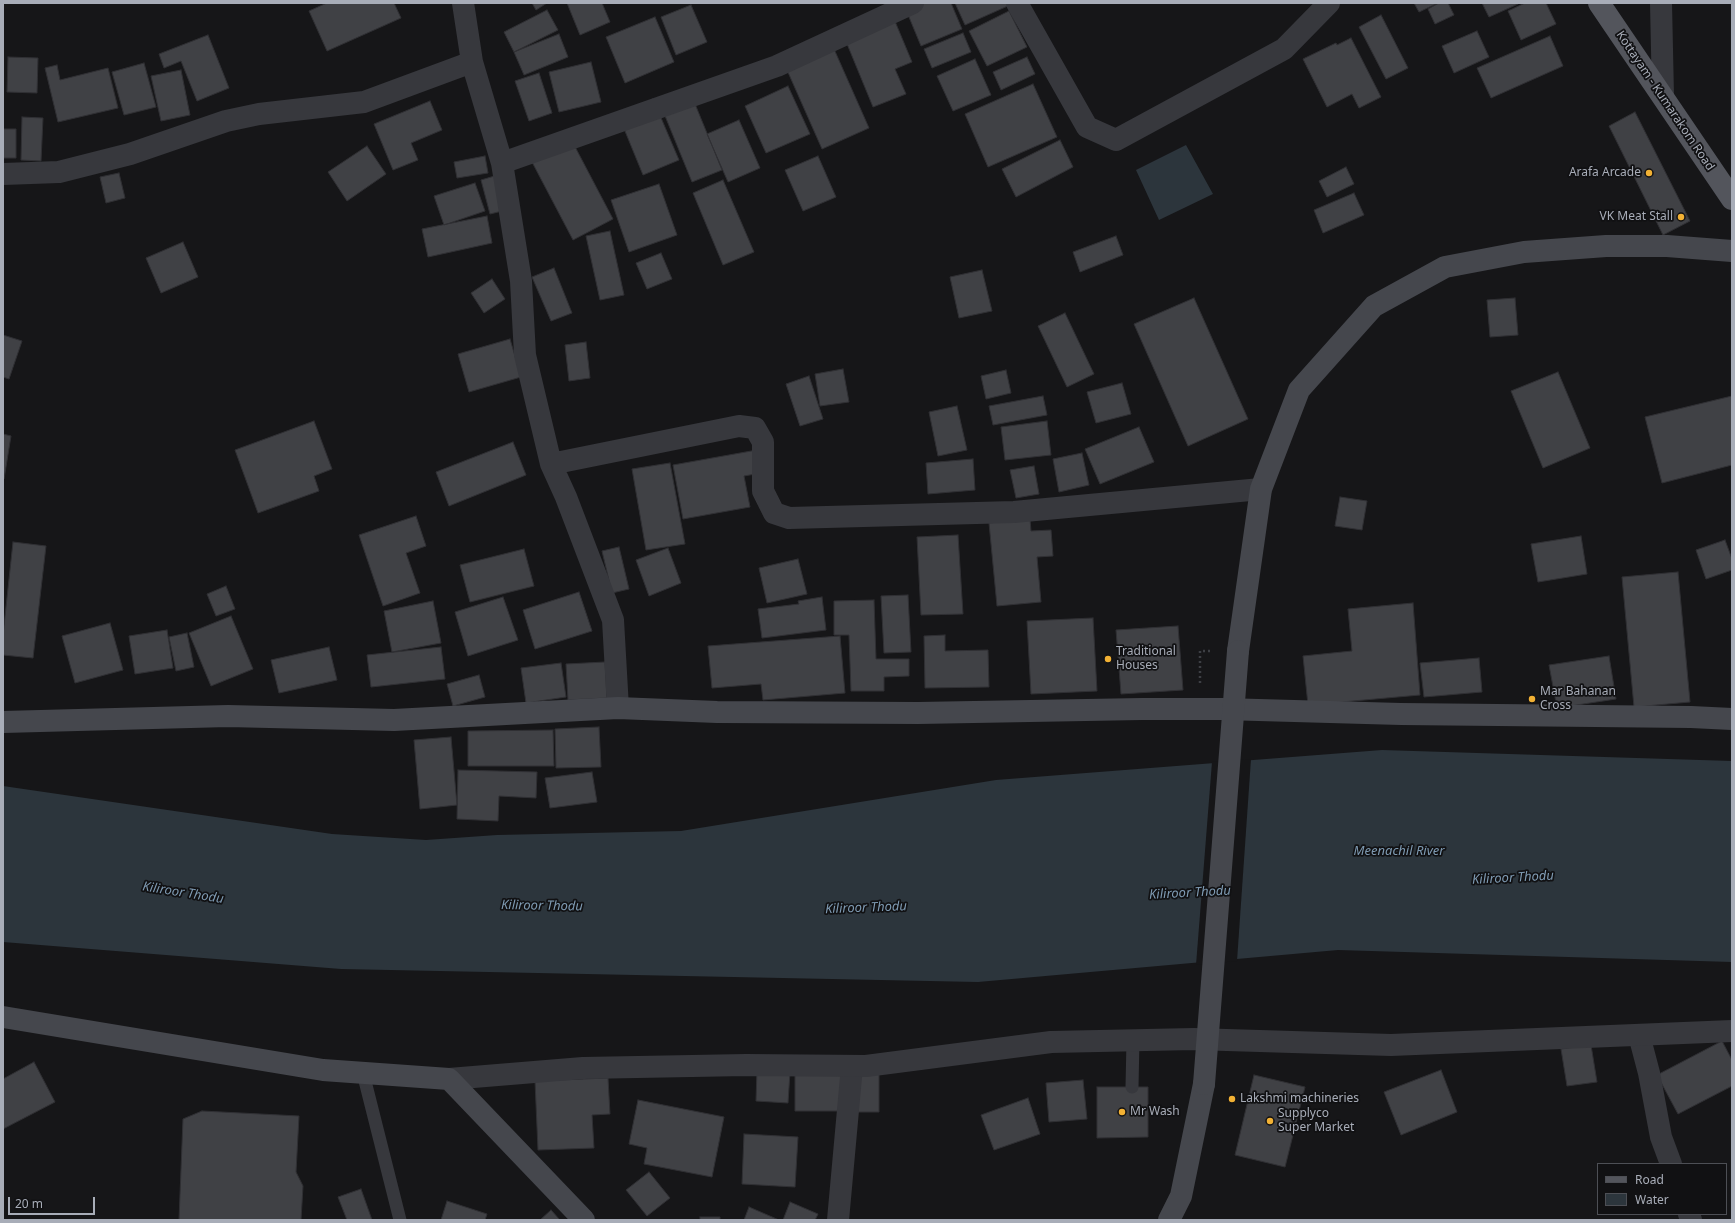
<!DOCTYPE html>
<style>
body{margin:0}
#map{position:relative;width:1735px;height:1223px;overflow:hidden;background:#161618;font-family:"Noto Sans",sans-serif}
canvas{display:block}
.frame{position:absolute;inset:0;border:4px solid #a8adb8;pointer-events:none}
.legend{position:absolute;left:1597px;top:1163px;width:130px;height:52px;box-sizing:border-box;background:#111113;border:1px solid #4d4f55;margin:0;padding:5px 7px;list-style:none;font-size:12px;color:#a8adb8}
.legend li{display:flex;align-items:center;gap:8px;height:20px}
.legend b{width:20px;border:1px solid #4d4f55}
.scale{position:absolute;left:8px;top:1197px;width:87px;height:18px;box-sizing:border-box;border:2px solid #a8adb8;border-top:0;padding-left:5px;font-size:12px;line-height:14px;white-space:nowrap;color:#a8adb8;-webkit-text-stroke:3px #111113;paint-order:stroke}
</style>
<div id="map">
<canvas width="1735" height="1223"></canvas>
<div class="frame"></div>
<ul class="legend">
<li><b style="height:5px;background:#53555c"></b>Road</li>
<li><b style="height:11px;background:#2c353c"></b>Water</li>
</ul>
<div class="scale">20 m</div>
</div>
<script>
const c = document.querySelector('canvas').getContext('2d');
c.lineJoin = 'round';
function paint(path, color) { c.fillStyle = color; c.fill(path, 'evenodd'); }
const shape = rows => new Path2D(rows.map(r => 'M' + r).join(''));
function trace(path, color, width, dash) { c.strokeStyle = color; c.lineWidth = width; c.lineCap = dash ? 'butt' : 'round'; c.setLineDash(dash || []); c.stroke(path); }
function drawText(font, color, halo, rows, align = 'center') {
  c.font = font + ' "Noto Sans",sans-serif'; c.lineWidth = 3.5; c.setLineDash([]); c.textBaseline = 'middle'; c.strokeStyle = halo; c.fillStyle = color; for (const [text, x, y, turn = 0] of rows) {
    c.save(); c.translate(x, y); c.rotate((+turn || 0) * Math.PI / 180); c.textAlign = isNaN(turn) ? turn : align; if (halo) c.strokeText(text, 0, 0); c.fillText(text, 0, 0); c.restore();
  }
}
paint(shape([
 [1186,145,1213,194,1159,220,1136,170],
 [1382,750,1732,761,1732,962,1338,950,978,982,341,969,3,942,3,786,332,834,426,840,497,835,681,831,996,780]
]), '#2c353c');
paint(shape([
 [1251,759,1237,961,1196,965,1212,762]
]), '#161618');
const building = shape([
 [327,3,394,3,401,18,327,51,309,11,327,3],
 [532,3,547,3,536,10,532,3],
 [567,3,602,3,610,22,580,35,567,3],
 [909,3,951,3,962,29,921,46,904,5,909,3],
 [955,3,1009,3,1010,5,965,25,955,3],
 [1414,3,1438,3,1419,12,1414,3],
 [1439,3,1448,3,1454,15,1435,24,1428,9,1439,3],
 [1482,3,1517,3,1518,4,1489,17,1482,3],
 [1525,3,1546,3,1556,24,1521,40,1508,11,1525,3],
 [691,5,707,42,676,55,661,17,691,5],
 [547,10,558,30,514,52,504,32,547,10],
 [1009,11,1027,47,987,66,969,31,1009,11],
 [1381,15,1408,68,1386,79,1359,27,1381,15],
 [655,17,674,62,625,83,606,37,655,17],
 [894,19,912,62,895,69,906,94,873,107,845,39,894,19],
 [1477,31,1489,57,1454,73,1442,46,1477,31],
 [963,33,971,52,932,68,924,49,963,33],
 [559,34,568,57,524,75,514,52,559,34],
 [208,35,229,88,197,101,181,61,164,68,159,54,208,35],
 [1550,36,1563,66,1491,98,1477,68,1550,36],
 [1351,38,1381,97,1359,108,1352,94,1327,107,1303,59,1336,43,1337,45,1351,38],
 [834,49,869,128,822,149,787,70,834,49],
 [8,57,38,58,37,93,7,92,8,57],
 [1027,57,1035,74,1001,90,993,72,1027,57],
 [975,59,991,95,953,111,937,76,975,59],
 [591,62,601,102,559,112,549,72,591,62],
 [144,63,156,107,124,115,112,72,144,63],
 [57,65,60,80,108,68,118,108,58,122,45,68,57,65],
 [181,70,190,115,161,121,151,76,181,70],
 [539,73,552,113,529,121,515,81,539,73],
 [1033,84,1057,137,988,167,965,114,1033,84],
 [788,86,810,134,766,153,745,106,788,86],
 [653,99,679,160,643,175,618,114,653,99],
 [693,99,722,170,692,182,663,111,693,99],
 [430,101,442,130,411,143,418,160,393,170,374,124,430,101],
 [1635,112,1690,221,1663,235,1609,126,1635,112],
 [22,117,43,118,41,161,21,160,22,117],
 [739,120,760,168,728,182,707,134,739,120],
 [3,129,16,129,16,158,3,158,3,129],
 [1060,140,1073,167,1016,197,1002,169,1060,140],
 [572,141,613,219,573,240,532,162,572,141],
 [367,146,386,174,347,201,328,172,367,146],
 [485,156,488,173,457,178,454,162,485,156],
 [818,156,836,197,803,211,785,170,818,156],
 [1346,167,1354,184,1327,197,1319,181,1346,167],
 [119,173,125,198,106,203,100,177,119,173],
 [498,175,506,210,490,214,481,180,498,175],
 [723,180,754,252,723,265,693,193,723,180],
 [475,183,485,211,444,225,434,196,475,183],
 [659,184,677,235,629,252,611,200,659,184],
 [1354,193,1364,215,1323,233,1314,210,1354,193],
 [487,216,492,243,428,257,422,229,487,216],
 [610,231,624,295,600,300,586,236,610,231],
 [1116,236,1123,255,1080,272,1073,252,1116,236],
 [183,242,198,277,161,293,146,258,183,242],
 [661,253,672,279,647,289,636,263,661,253],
 [554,268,572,313,551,321,532,277,554,268],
 [982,270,992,311,959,318,950,277,982,270],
 [492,279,505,299,484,313,471,293,492,279],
 [1194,298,1248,419,1188,446,1134,324,1194,298],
 [1515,298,1518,335,1490,337,1487,300,1515,298],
 [1065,313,1094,374,1067,387,1038,326,1065,313],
 [3,335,22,341,9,379,3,377,3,335],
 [510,339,521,377,469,392,458,354,510,339],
 [586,342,590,378,569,381,565,345,586,342],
 [843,369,849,402,820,406,815,374,843,369],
 [1006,370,1011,393,986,399,981,376,1006,370],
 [1558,372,1590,448,1543,468,1511,391,1558,372],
 [809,376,823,419,800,426,786,384,809,376],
 [1122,383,1131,414,1096,423,1087,392,1122,383],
 [1043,396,1047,415,993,425,989,406,1043,396],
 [1732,396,1732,465,1662,483,1645,417,1732,396],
 [957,406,967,450,938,456,929,412,957,406],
 [314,421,332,469,314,476,319,491,258,513,235,450,314,421],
 [1047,421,1051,455,1005,460,1001,427,1047,421],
 [1139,427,1154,462,1100,484,1085,449,1139,427],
 [3,434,11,436,4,479,3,478,3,434],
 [513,442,526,475,449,506,436,472,513,442],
 [757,450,761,473,744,476,750,507,683,519,673,465,757,450],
 [1082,453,1089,485,1059,492,1053,459,1082,453],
 [973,459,975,490,928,494,926,463,973,459],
 [670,463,685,544,646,550,632,469,670,463],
 [1034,466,1039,494,1016,498,1010,470,1034,466],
 [1340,497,1367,501,1362,530,1335,526,1340,497],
 [416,516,426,546,406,553,420,593,383,606,359,535,416,516],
 [1030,519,1031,531,1051,530,1053,556,1037,557,1041,602,997,606,989,523,1030,519],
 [958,535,963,614,921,615,917,537,958,535],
 [1581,536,1587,574,1538,582,1531,544,1581,536],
 [1725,540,1732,559,1732,570,1706,579,1696,550,1725,540],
 [13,542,46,546,33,658,3,655,3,635,13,542],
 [619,547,629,589,612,593,602,551,619,547],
 [668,548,681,583,649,596,636,560,668,548],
 [524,549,534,586,470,602,460,565,524,549],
 [798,559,807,594,767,603,759,568,798,559],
 [1678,572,1690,702,1634,707,1622,577,1678,572],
 [226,586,235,609,216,616,207,594,226,586],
 [579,592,592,631,535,649,523,610,579,592],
 [908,595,911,652,884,653,881,596,908,595],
 [503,597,518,640,468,656,455,612,503,597],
 [822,597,826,630,762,638,758,609,799,604,798,601,822,597],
 [874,600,876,659,909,659,909,676,884,677,884,691,851,691,849,635,834,635,834,601,874,600],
 [433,601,441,643,392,652,384,611,433,601],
 [1413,603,1420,695,1308,705,1303,656,1352,651,1348,609,1413,603],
 [231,616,253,669,211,686,189,633,231,616],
 [1093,618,1097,691,1031,694,1027,621,1093,618],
 [110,623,123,670,75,683,62,636,110,623],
 [1178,626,1183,690,1121,694,1116,630,1178,626],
 [167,630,173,668,135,674,129,636,167,630],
 [187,633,194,667,176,671,169,637,187,633],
 [945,635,945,651,988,650,989,687,925,688,924,636,945,635],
 [840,636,845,693,763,700,761,684,712,688,708,646,840,636],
 [329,647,337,680,279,693,271,660,329,647],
 [441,647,445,679,371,687,367,655,441,647],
 [1609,656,1616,699,1557,708,1549,665,1609,656],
 [1479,658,1482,692,1424,697,1420,663,1479,658],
 [605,662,607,698,568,700,566,664,605,662],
 [561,663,566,697,526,703,521,668,561,663],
 [479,675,485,697,453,706,447,684,479,675],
 [599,727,601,767,556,768,555,729,599,727],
 [553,730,554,766,468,766,468,731,553,730],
 [451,737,457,805,420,809,414,740,451,737],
 [458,770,537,772,536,798,499,796,498,821,457,819,458,770],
 [592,772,597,802,550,808,545,778,592,772],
 [1722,1041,1732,1060,1732,1086,1678,1114,1657,1075,1722,1041],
 [1591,1045,1597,1082,1567,1086,1561,1049,1591,1045],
 [34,1062,55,1102,3,1129,3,1079,34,1062],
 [757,1070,790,1072,788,1103,756,1101,757,1070],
 [1441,1070,1457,1112,1401,1135,1384,1092,1441,1070],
 [795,1072,842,1072,843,1111,795,1111,795,1072],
 [852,1072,879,1072,879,1112,851,1112,852,1072],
 [1254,1075,1305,1087,1285,1167,1235,1155,1254,1075],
 [608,1078,610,1114,592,1115,594,1148,538,1150,535,1081,608,1078],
 [1083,1080,1087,1119,1049,1122,1046,1083,1083,1080],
 [1097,1087,1148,1087,1148,1137,1097,1138,1097,1087],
 [1028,1098,1040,1134,994,1150,981,1115,1028,1098],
 [638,1100,724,1117,712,1177,644,1164,647,1148,629,1144,638,1100],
 [202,1111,299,1116,296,1172,303,1186,301,1220,179,1220,183,1119,202,1111],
 [744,1134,798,1137,795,1187,742,1184,744,1134],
 [649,1172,670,1198,647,1216,626,1190,649,1172],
 [361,1189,372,1220,347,1220,338,1197,361,1189],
 [447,1201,487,1214,485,1220,441,1220,447,1201],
 [790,1202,818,1214,815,1220,783,1220,790,1202],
 [749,1207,779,1220,744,1220,749,1207],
 [551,1210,560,1220,540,1220,551,1210],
 [700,1217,720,1217,720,1220,700,1220,700,1217]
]);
paint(building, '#404145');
trace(building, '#303034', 1);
trace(shape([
 [1200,683,1200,651,1211,651]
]), '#3d3f44', 2.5, [2, 3]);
trace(shape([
 [363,1073,400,1220],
 [1132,1087,1133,1040]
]), '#37383d', 13);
trace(shape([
 [463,3,472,62,502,163,521,281,525,355,551,464,566,497,613,620,618,708],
 [1017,3,1087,127,1116,140,1284,49,1329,3],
 [1661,3,1663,96],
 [502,163,777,66,913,3],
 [3,174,59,172,130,154,226,121,259,114,364,102,472,62],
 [551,464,739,426,755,428,763,442,763,491,774,513,789,518,1014,512,1261,489],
 [1639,1035,1649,1073,1661,1137,1671,1164],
 [1689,1214,1691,1220],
 [838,1220,852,1066]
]), '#37383d', 22);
trace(shape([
 [449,1079,583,1068,746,1065,866,1066,1051,1042,1194,1039,1391,1045,1732,1031]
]), '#37383d', 22);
trace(shape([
 [1238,651,1261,489,1299,390,1374,306,1445,267,1524,252,1606,246,1667,246,1732,251],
 [3,722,228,716,394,720,618,708,717,712,918,713,1142,709,1223,709,1401,714,1691,717,1732,719],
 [3,1017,323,1070,449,1079,584,1220],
 [1169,1220,1181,1196,1204,1084]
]), '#45474d', 22);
trace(shape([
 [1599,3,1732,199]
]), '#53555c', 22);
trace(shape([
 [1204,1084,1238,651]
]), '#45474d', 22);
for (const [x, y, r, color] of [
 [1649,173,4,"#f2b134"],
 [1681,217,4,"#f2b134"],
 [1108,659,4,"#f2b134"],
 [1532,699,4,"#f2b134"],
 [1232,1099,4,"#f2b134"],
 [1122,1112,4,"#f2b134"],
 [1270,1121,4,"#f2b134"]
]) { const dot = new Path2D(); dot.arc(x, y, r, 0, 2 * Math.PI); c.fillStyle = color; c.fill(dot); trace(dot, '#111113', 1.5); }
drawText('12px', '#a8adb8', '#111113', [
 ["Kottayam - Kumarakom Road",1665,101,56]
]);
drawText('12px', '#a8adb8', '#111113', [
 ["Arafa Arcade",1641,173,"right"],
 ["VK Meat Stall",1673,217,"right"],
 ["Traditional",1116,652],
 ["Houses",1116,666],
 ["Mar Bahanan",1540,692],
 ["Cross",1540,706],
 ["Lakshmi machineries",1240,1099],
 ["Mr Wash",1130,1112],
 ["Supplyco",1278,1114],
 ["Super Market",1278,1128]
], 'left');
drawText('italic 13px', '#7f9bb3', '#111113', [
 ["Meenachil River",1399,851],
 ["Kiliroor Thodu",1513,878,-3],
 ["Kiliroor Thodu",183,893,9],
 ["Kiliroor Thodu",1190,893,-3],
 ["Kiliroor Thodu",542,906,1],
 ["Kiliroor Thodu",866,908,-2]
]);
</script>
